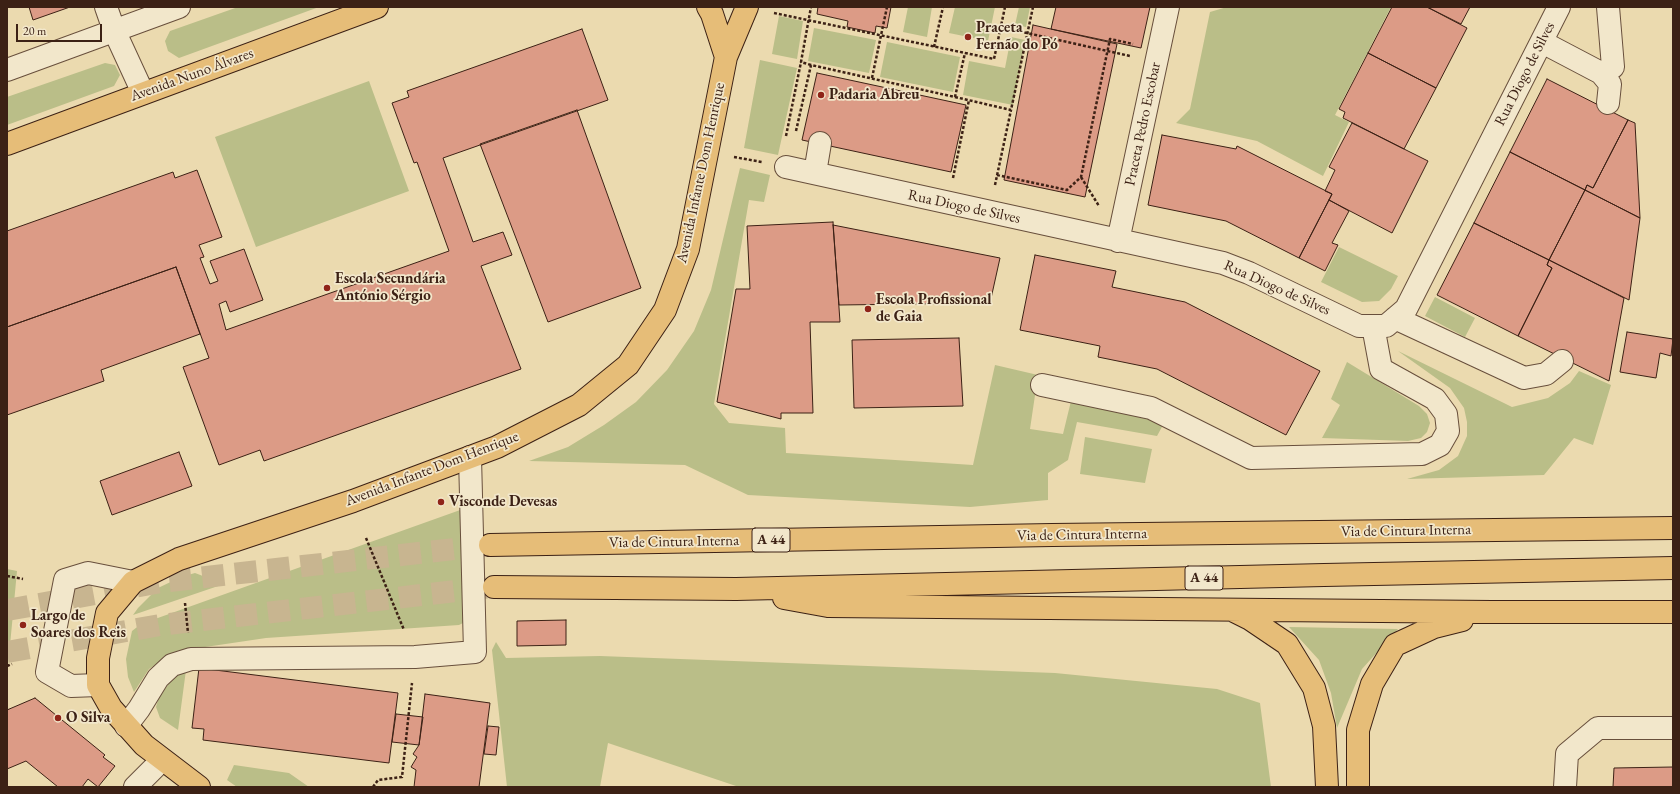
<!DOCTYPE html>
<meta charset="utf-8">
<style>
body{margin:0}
#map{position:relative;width:1680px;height:794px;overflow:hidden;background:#ebdaaf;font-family:"EB Garamond",serif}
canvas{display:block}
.frame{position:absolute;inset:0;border:8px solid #3c2115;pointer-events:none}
.scale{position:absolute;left:16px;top:24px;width:86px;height:18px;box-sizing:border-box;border:2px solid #3c2115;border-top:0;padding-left:5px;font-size:12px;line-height:14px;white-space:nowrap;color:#3c2115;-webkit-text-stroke:3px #f2e7cb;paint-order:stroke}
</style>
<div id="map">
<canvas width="1680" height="794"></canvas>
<div class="frame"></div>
<div class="scale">20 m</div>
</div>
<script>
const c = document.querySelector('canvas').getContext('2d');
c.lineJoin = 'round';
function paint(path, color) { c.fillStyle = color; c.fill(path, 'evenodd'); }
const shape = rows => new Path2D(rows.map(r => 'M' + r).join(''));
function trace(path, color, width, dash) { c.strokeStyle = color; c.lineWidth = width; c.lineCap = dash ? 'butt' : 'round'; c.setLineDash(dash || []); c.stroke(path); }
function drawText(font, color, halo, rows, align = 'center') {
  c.font = font + ' "EB Garamond",serif'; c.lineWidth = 3.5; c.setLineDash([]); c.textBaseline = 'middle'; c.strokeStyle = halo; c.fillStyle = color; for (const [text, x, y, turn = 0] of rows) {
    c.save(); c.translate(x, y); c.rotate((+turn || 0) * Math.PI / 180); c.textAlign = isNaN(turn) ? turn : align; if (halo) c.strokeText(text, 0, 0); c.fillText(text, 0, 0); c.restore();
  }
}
paint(shape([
 [238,7,319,7,179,58,168,51,165,41,170,31],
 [908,7,932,7,927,37,903,32],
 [955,7,995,7,988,41,949,33],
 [1019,7,1030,7,1026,27,1015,25],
 [1227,7,1391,7,1335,115,1349,122,1323,176,1257,141,1176,123,1190,109,1210,12],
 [779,16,803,21,797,59,772,54],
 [814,28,876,40,869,73,808,61],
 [1011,37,1025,40,1013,105,963,95,969,61,1005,68],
 [887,42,960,57,953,92,880,77],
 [760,60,797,68,778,155,744,148],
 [105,63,115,65,120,75,114,86,7,125,7,97],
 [369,81,409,191,256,247,215,137],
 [740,168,770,175,764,202,749,200,714,404,729,423,785,428,786,453,973,465,995,365,1038,375,1030,429,1063,434,1071,401,1142,415,1163,425,1157,436,1077,422,1068,460,1048,473,1048,500,970,507,748,495,685,465,529,461,568,447,604,425,636,402,667,370,694,331,711,290],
 [1339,247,1398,276,1391,289,1379,301,1362,302,1321,282],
 [1435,297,1475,318,1465,337,1425,316],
 [1398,351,1512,407,1548,398,1570,383,1579,371,1611,385,1593,445,1574,438,1544,475,1407,479,1439,470,1458,456,1467,436,1467,422,1464,408,1450,388],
 [1347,362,1419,406,1427,414,1430,423,1427,432,1421,438,1408,441,1322,438,1340,405,1331,399],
 [1085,437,1152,449,1145,483,1080,474],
 [463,509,465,622,459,625,266,638,185,650,167,657,149,669,134,692,128,677,126,659,132,631,141,624],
 [7,569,17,571,7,677],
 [195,573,224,584,133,615,138,608,158,588,181,577],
 [1289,627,1398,629,1362,669,1337,728,1331,693,1319,660],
 [496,642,506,658,600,656,1055,673,1217,689,1260,703,1271,787,739,787,608,743,600,787,507,787,492,650],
 [186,670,178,730,160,718,156,707,159,697,173,678],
 [234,765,289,773,309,787,237,787,227,780]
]), '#babe88');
const building = shape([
 [29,7,70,7,33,20,29,7],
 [818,7,891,7,887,28,876,26,875,33,847,27,848,21,817,14,818,7],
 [1056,7,1150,7,1141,48,1051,29,1056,7],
 [1392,7,1427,7,1467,28,1436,88,1368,53,1392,7],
 [1427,7,1470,7,1461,24,1427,7],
 [1033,25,1117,44,1085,197,1004,180,1033,25],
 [582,29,608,100,443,158,473,242,503,232,512,255,481,266,521,369,264,461,260,450,219,465,183,367,209,358,176,267,7,327,7,231,173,172,175,178,197,170,222,237,199,245,204,257,200,258,210,284,218,281,210,261,244,249,263,300,230,312,226,301,219,304,226,330,449,251,417,162,414,163,392,103,409,97,407,91,582,29],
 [1368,53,1436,88,1404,149,1343,118,1345,112,1339,109,1368,53],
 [817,73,966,105,951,172,802,140,817,73],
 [1547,79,1628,120,1593,188,1587,185,1585,190,1510,152,1547,79],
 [577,110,641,288,548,322,480,144,577,110],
 [1628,120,1635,123,1640,218,1585,190,1587,185,1593,188,1628,120],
 [1352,123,1428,161,1392,233,1329,200,1332,194,1325,191,1335,170,1329,167,1352,123],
 [1162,135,1236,149,1237,146,1332,194,1299,258,1226,221,1148,205,1162,135],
 [1510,152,1585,190,1549,260,1474,223,1510,152],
 [1585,190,1640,218,1629,300,1549,260,1585,190],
 [1329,200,1349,211,1332,243,1338,245,1325,271,1299,258,1329,200],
 [833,222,840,322,810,322,813,413,781,413,781,419,717,402,736,289,750,289,747,226,833,222],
 [1474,223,1549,260,1547,265,1552,268,1518,336,1437,295,1474,223],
 [833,225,1000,258,990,303,839,305,833,225],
 [1035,255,1116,271,1112,287,1185,302,1320,371,1286,435,1157,369,1098,357,1100,346,1020,330,1035,255],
 [1549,260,1624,298,1609,381,1518,336,1552,268,1547,265,1549,260],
 [176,267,200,334,101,370,104,381,7,415,7,327,176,267],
 [1627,332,1673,339,1671,356,1660,353,1656,378,1620,372,1627,332],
 [959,338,963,406,854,408,852,340,959,338],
 [179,452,192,486,112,515,100,481,179,452],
 [566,620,566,645,517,646,517,621,566,620],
 [199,668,398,693,389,763,203,740,204,729,192,728,199,668],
 [425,694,490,703,479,787,414,787,416,770,411,767,417,757,413,754,419,745,425,694],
 [35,698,105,755,103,757,115,766,98,787,88,779,82,787,58,787,26,761,7,769,7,710,35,698],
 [396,714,423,717,419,745,392,742,396,714],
 [488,726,499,727,496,755,484,754,488,726],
 [1673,767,1673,787,1613,787,1614,768,1673,767]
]);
paint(building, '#dc9b86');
trace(building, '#3c2115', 1);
trace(shape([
 [7,610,161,582,490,545],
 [7,652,160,625,491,587]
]), '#c8b590', 22, [22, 11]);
const minor = shape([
 [106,7,114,30,143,93],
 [1608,7,1613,67],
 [1542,42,1601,73,1610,84,1608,103],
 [7,70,179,7],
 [786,167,1223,263,1249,273,1359,326,1386,326,1406,309,1559,7],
 [815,173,820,143],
 [1118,241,1168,7],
 [1395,318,1524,378,1546,374,1562,361],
 [1042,385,1151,408,1251,458,1422,454,1440,445,1448,431,1446,414,1435,399,1381,369,1373,326],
 [98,685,71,686,47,672,65,580,88,573,133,582],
 [126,726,139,709,158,678,172,665,191,659,415,657,475,652,470,457],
 [135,787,162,760],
 [1565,787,1567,754,1598,728,1673,728]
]);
const major = shape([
 [708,7,712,14,726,57],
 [7,144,377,7],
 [199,787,144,745,111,708,98,685,98,658,107,613,133,582,179,559,353,501,497,447,579,405,628,365,665,310,688,249,726,57,747,7]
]);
const highway = shape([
 [490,545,1052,535,1673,528],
 [494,587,736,589,1324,575,1673,568],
 [784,598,828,606,1492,612,1673,612],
 [1232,610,1250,619,1287,644,1314,688,1324,726,1327,787],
 [1358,787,1358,730,1372,684,1395,645,1434,627,1462,620]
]);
trace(minor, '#684f3c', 24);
trace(major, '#3c2115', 24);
trace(highway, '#3c2115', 24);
trace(shape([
 [774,13,994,59,1005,7],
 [1000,27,1130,56],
 [934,47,943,7],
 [811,65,801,62,811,7],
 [872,78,887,7],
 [955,97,1011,110,1033,7],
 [796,131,811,65,955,97,965,53],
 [786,136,801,62],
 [734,157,762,162],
 [997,175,1067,190,1081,177,1110,39,1133,44],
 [1081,177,1099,206],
 [953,178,969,100],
 [995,185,1011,110],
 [366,538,404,630],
 [7,576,23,579],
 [185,603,188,633],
 [7,666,12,664],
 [373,787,378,780,402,777,412,683]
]), '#3c2115', 2.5, [3, 2]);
trace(minor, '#f2e7cb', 22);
trace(major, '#e6bd78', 22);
trace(highway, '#e6bd78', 22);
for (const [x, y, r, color] of [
 [968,37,4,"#8f2418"],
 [821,95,4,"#8f2418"],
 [327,288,4,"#8f2418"],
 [868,309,4,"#8f2418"],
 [441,502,4,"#8f2418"],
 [23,625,4,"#8f2418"],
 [58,718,4,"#8f2418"]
]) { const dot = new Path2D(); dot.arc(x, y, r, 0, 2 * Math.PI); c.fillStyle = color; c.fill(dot); trace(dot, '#f2e7cb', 1.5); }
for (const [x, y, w] of [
 [771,540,38],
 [1204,578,38]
]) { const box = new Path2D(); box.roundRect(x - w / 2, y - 12, w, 24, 3); c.fillStyle = '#f2e7cb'; c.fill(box); trace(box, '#3c2115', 1); }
drawText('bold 14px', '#3c2115', null, [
 ["A 44",771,540],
 ["A 44",1204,578]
]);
drawText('bold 15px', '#3c2115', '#f2e7cb', [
 ["Praceta",976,28],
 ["Fernão do Pó",976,45],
 ["Padaria Abreu",829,95],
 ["Escola Secundária",335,279],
 ["António Sérgio",335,296],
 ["Escola Profissional",876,300],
 ["de Gaia",876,317],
 ["Visconde Devesas",449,502],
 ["Largo de",31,616],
 ["Soares dos Reis",31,633],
 ["O Silva",66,718]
], 'left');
drawText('15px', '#3c2115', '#f2e7cb', [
 ["Rua Diogo de Silves",1525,74,-63],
 ["Avenida Nuno Álvares",192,75,-20],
 ["Praceta Pedro Escobar",1143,124,-78],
 ["Avenida Infante Dom Henrique",701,173,-78],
 ["Rua Diogo de Silves",964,207,12],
 ["Rua Diogo de Silves",1277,288,24],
 ["Avenida Infante Dom Henrique",432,469,-21],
 ["Via de Cintura Interna",1406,531,-1],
 ["Via de Cintura Interna",1082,535,-1],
 ["Via de Cintura Interna",674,542,-1]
]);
</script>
